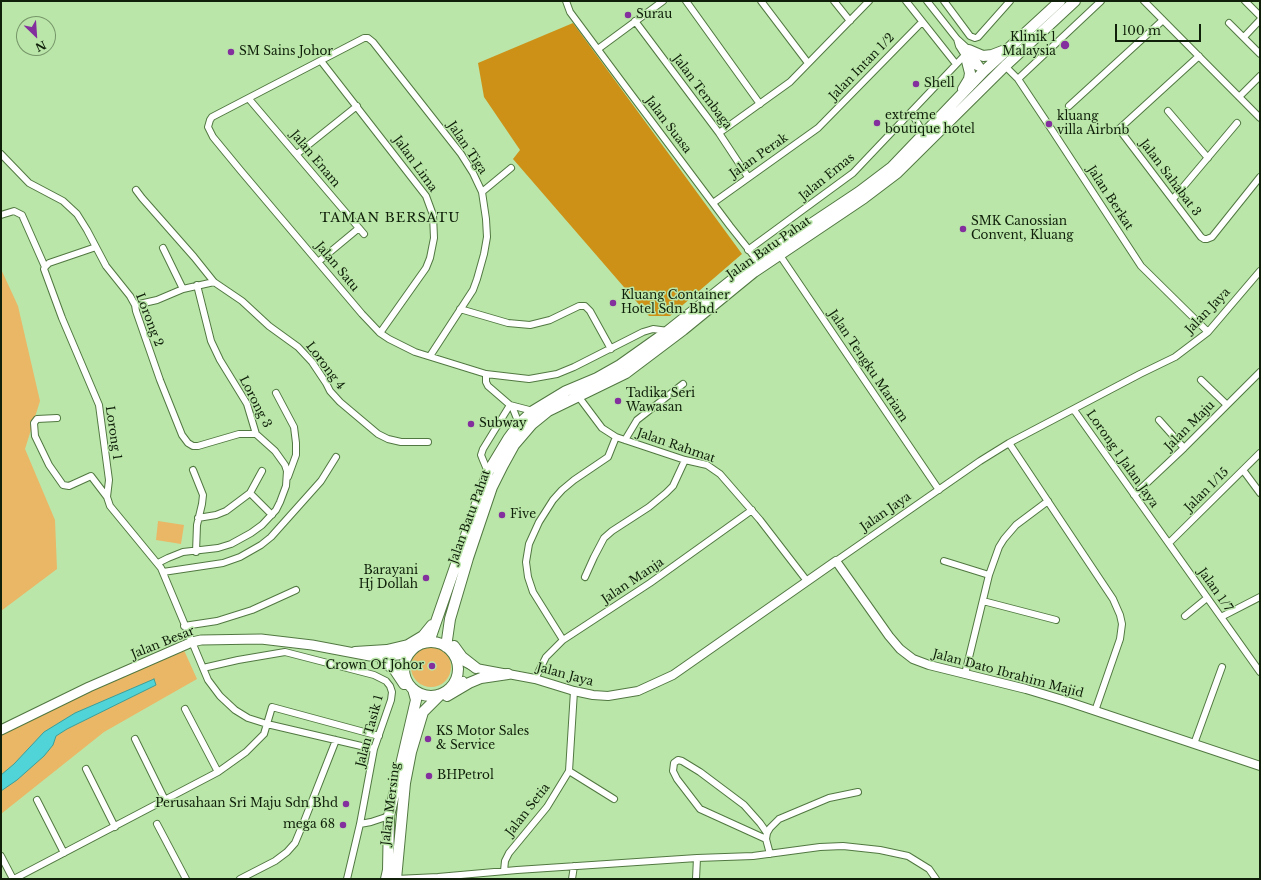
<!DOCTYPE html>
<style>
body{margin:0}
#map{position:relative;width:1261px;height:880px;overflow:hidden;background:#bae6a9;font-family:"Libre Baskerville",serif}
canvas{display:block}
.frame{position:absolute;inset:0;border:2px solid #0f1f09;pointer-events:none}
.north{position:absolute;left:16px;top:16px;width:40px;height:40px;box-sizing:border-box;background:#bae6a9;border:1px solid #769669;border-radius:50%;rotate:155deg;font-size:11px;font-weight:700;line-height:16px;text-align:center;color:#0f1f09}
.north::after{content:'';display:block;margin:auto;width:14px;height:18px;background:#842f9e;clip-path:polygon(50% 0,100% 100%,50% 72%,0 100%)}
.scale{position:absolute;left:1115px;top:24px;width:86px;height:18px;box-sizing:border-box;border:2px solid #0f1f09;border-top:0;padding-left:5px;font-size:12px;line-height:14px;white-space:nowrap;color:#0f1f09;-webkit-text-stroke:3px #bae6a9;paint-order:stroke}
</style>
<div id="map">
<canvas width="1261" height="880"></canvas>
<div class="frame"></div>
<div class="north">N</div>
<div class="scale">100 m</div>
</div>
<script>
const c = document.querySelector('canvas').getContext('2d');
c.lineJoin = 'round';
function paint(path, color) { c.fillStyle = color; c.fill(path, 'evenodd'); }
const shape = rows => new Path2D(rows.map(r => 'M' + r).join(''));
function trace(path, color, width, dash) { c.strokeStyle = color; c.lineWidth = width; c.lineCap = dash ? 'butt' : 'round'; c.setLineDash(dash || []); c.stroke(path); }
function drawText(font, color, halo, rows, align = 'center') {
  c.font = font + ' "Libre Baskerville",serif'; c.lineWidth = 3; c.setLineDash([]); c.textBaseline = 'middle'; c.strokeStyle = halo; c.fillStyle = color; for (const [text, x, y, turn = 0] of rows) {
    c.save(); c.translate(x, y); c.rotate((+turn || 0) * Math.PI / 180); c.textAlign = isNaN(turn) ? turn : align; if (halo) c.strokeText(text, 0, 0); c.fillText(text, 0, 0); c.restore();
  }
}
paint(shape([
 [1,269,18,306,40,401,25,449,55,520,57,569,1,611],
 [158,521,184,525,181,544,156,540],
 '411 667a20 20 0 1 1 40 0a20 20 0 1 1-40 0Z',
 [183,648,197,679,104,732,1,814,1,731]
]), '#eab766');
paint(shape([
 [573,23,742,254,670,316,649,316,513,159,520,150,484,97,478,63]
]), '#ce9118');
const water = shape([
 [154,679,156,685,67,729,56,736,53,745,44,756,17,780,1,791,1,775,14,764,44,732,75,713,154,679]
]);
paint(water, '#51d4d7');
trace(water, '#3d9e99', 1);
const minor = shape([
 [566,1,570,12,619,78,730,226,757,260],
 [686,1,760,104],
 [761,1,808,63],
 [834,1,850,21],
 [906,1,956,64],
 [927,1,957,39,969,50,984,71],
 [944,1,970,36,975,38,978,37,1010,1],
 [1144,1,1260,118],
 [1245,1,1260,16],
 [635,21,719,133,748,177],
 [1229,23,1260,54],
 [1244,37,1260,20],
 [957,39,959,46,966,57,975,66,983,70],
 [598,49,663,1],
 [1199,56,1119,129,1201,237,1204,239,1207,239,1212,237,1260,177],
 [321,61,426,196,433,215,434,238,430,258,426,268,380,333],
 [1005,66,1018,79,1050,127,1141,266,1208,332],
 [1018,79,1101,1],
 [1239,97,1260,76],
 [249,99,364,234],
 [1069,106,1163,20],
 [1168,111,1208,158],
 [911,112,924,134],
 [719,133,790,82,869,1],
 [1,154,29,183,63,201,77,214,87,230,106,266,130,296,135,305,136,311,160,380,182,435,188,443,193,446,198,446,239,434,256,434],
 [297,154,357,106],
 [136,190,142,198,194,257,214,282,242,301,269,326,298,347,312,362,326,383,330,391,340,402,378,434,388,439,401,442,428,442],
 [482,192,511,168],
 [1173,199,1237,123],
 [713,203,818,128,922,22],
 [1,215,14,211,22,215,45,267],
 [96,247,49,263,45,267,44,269,62,318,99,405,109,480,107,497,110,506,161,568,208,680,220,696,235,710,248,718,267,724,374,749],
 [163,248,183,289],
 [748,250,853,173,965,55],
 [779,254,939,490],
 [318,262,359,228],
 [135,305,157,300,183,289,214,282],
 [460,309,508,323,530,325,550,320,579,306,585,306,590,311,611,349],
 [430,356,473,290,477,279,484,254,487,237,486,219,482,192,473,173,461,154,373,42,368,38,364,38,212,117,210,120,208,127,213,137,241,171,362,314,380,333,389,339,415,352,486,374,529,379,557,374,574,367,643,332,653,329,668,331],
 [486,374,486,382,488,386,510,405,533,411],
 [1201,380,1227,405],
 [276,393,294,427,296,443,296,455,288,477],
 [578,396,602,428,616,437,685,460,707,465,720,474,760,520,807,581],
 [512,406,519,424],
 [1074,410,1260,672],
 [57,418,37,419,34,423,35,436,49,465,63,485,69,486,91,476,107,497],
 [1159,420,1184,448],
 [625,440,637,420,683,384],
 [1009,443,1113,599,1120,615,1122,624,1120,639,1095,711],
 [193,470,203,495,202,504,197,525,196,552],
 [1243,470,1260,493],
 [488,472,483,460,481,455,483,449,510,405],
 [250,493,272,515],
 [1134,495,1184,448,1260,372],
 [198,518,216,515,226,511,250,493,262,471],
 [1169,543,1260,453],
 [836,561,980,461,1009,443,1140,374,1175,357,1208,332,1260,271],
 [944,561,989,575],
 [158,563,168,558,183,552,218,548,231,544,251,533,262,525,276,510,280,502,286,486,287,471,285,465,275,451,256,434,247,404,220,360,211,341,197,285],
 [163,572,223,563,240,557,261,545,271,537,321,481,336,457],
 [585,577,594,557,604,538,612,531,649,507,666,493,673,486,685,460],
 [983,601,1056,620],
 [1185,616,1207,598],
 [1221,617,1260,597],
 [184,626,217,621,252,610,296,590],
 [563,640,533,592,528,577,526,562,529,544,539,522,553,500,562,490,574,480,608,457,616,437],
 [203,668,238,660,285,652,374,675,386,681,390,686,392,692,391,700,374,749,360,824,347,879],
 [965,674,989,575,999,547,1004,539,1016,525,1048,501],
 [535,679,546,657,563,640,650,583,752,510],
 [185,709,218,772],
 [135,739,165,800],
 [1194,744,1222,667],
 [86,769,115,827],
 [569,771,614,799],
 [37,800,64,853],
 [157,824,186,879],
 [360,824,371,822,389,816],
 [766,839,700,809,677,779,673,771,674,763,678,760,682,761,700,772,744,805,760,823,767,833],
 [770,854,766,839,767,833,770,828,779,819,829,798,858,792],
 [1,856,13,879],
 [504,871,505,861,509,853,547,807,569,771,574,691],
 [14,879,218,772,246,752,264,734,272,707,379,736],
 [240,879,275,861,287,852,295,843,305,819,336,740],
 [396,879,438,877,517,870,697,858,753,856,820,847,843,846,880,850,908,856,929,869,936,879],
 [572,879,574,866],
 [696,879,697,858]
]);
const tertiary = shape([
 [455,657,476,668,535,679,574,691,593,695,608,696,638,691,673,675,836,561,889,636,900,649,913,659,929,665,1026,689,1066,701,1260,766],
 [449,689,463,681]
]);
const secondary = shape([
 [390,664,404,672],
 [1,730,89,687,192,642,201,640,261,639,312,645,370,656,383,656,398,655,412,650]
]);
const trunk = shape([
 [969,50,983,56,992,55,1005,50],
 [963,89,969,79,970,73,966,57],
 [429,642,488,472,508,439,519,424,533,411,566,391,597,378,620,365,668,331,757,260,859,192,892,167,984,71,1060,1],
 '404 669a27 27 0 1 1 54 0a27 27 0 1 1-54 0Z',
 [454,646,462,657,476,668],
 [446,647,450,619,468,558,492,487,503,465,514,445,532,424,548,411,626,373,683,330,754,272,864,198,897,173,1005,66,1075,1],
 [355,652,387,650,408,645,423,636,432,625],
 [383,662,394,669,404,684],
 [447,696,469,683,481,678,508,674],
 [386,879,388,870,389,816,416,700,413,689],
 [396,879,405,783,411,752,423,712,441,694]
]);
trace(minor, '#517841', 8);
trace(tertiary, '#517841', 10);
trace(secondary, '#517841', 11);
trace(trunk, '#517841', 12);
trace(minor, '#fff', 6);
trace(tertiary, '#fff', 8);
trace(secondary, '#fff', 9);
trace(trunk, '#fff', 10);
for (const [x, y, r, color] of [
 [628,15,4,"#842f9e"],
 [1065,45,5,"#842f9e"],
 [231,52,4,"#842f9e"],
 [916,84,4,"#842f9e"],
 [877,123,4,"#842f9e"],
 [1049,124,4,"#842f9e"],
 [963,229,4,"#842f9e"],
 [613,303,4,"#842f9e"],
 [618,401,4,"#842f9e"],
 [471,424,4,"#842f9e"],
 [502,515,4,"#842f9e"],
 [426,578,4,"#842f9e"],
 [432,666,4,"#842f9e"],
 [428,739,4,"#842f9e"],
 [429,776,4,"#842f9e"],
 [346,804,4,"#842f9e"],
 [343,825,4,"#842f9e"]
]) { const dot = new Path2D(); dot.arc(x, y, r, 0, 2 * Math.PI); c.fillStyle = color; c.fill(dot); trace(dot, '#bae6a9', 1.5); }
drawText('12px', '#0f1f09', '#bae6a9', [
 ["Surau",636,15],
 ["Klinik 1",1056,38,"right"],
 ["Malaysia",1056,52,"right"],
 ["SM Sains Johor",239,52],
 ["Shell",924,84],
 ["extreme",885,116],
 ["boutique hotel",885,130],
 ["kluang",1057,117],
 ["villa Airbnb",1057,131],
 ["SMK Canossian",971,222],
 ["Convent, Kluang",971,236],
 ["Kluang Container",621,296],
 ["Hotel Sdn. Bhd.",621,310],
 ["Tadika Seri",626,394],
 ["Wawasan",626,408],
 ["Subway",479,424],
 ["Five",510,515],
 ["Barayani",418,571,"right"],
 ["Hj Dollah",418,585,"right"],
 ["Crown Of Johor",424,666,"right"],
 ["KS Motor Sales",436,732],
 ["& Service",436,746],
 ["BHPetrol",437,776],
 ["Perusahaan Sri Maju Sdn Bhd",338,804,"right"],
 ["mega 68",335,825,"right"]
], 'left');
drawText('12px', '#0f1f09', '#bae6a9', [
 ["Jalan Intan 1/2",862,67,-46],
 ["Jalan Tembaga",702,92,53],
 ["Jalan Suasa",668,125,53],
 ["Jalan Tiga",467,148,56],
 ["Jalan Perak",759,156,-35],
 ["Jalan Enam",315,159,50],
 ["Jalan Lima",415,164,54],
 ["Jalan Emas",827,177,-39],
 ["Jalan Sahabat 3",1170,178,53],
 ["Jalan Berkat",1110,198,57],
 ["Jalan Batu Pahat",769,248,-35],
 ["Jalan Satu",337,267,50],
 ["Jalan Jaya",1208,311,-46],
 ["Lorong 2",149,320,69],
 ["Lorong 4",325,366,53],
 ["Jalan Tengku Mariam",868,366,56],
 ["Lorong 3",255,402,63],
 ["Jalan Maju",1190,426,-45],
 ["Lorong 1",113,433,82],
 ["Jalan Rahmat",676,446,19],
 ["Lorong 1 Jalan Jaya",1122,459,55],
 ["Jalan 1/15",1207,490,-45],
 ["Jalan Jaya",886,512,-35],
 ["Jalan Batu Pahat",470,517,-70],
 ["Jalan Manja",633,581,-34],
 ["Jalan 1/7",1215,590,55],
 ["Jalan Besar",163,643,-22],
 ["Jalan Dato Ibrahim Majid",1008,674,15],
 ["Jalan Jaya",565,675,15],
 ["Jalan Tasik 1",370,731,-75],
 ["Jalan Mersing",391,804,-83],
 ["Jalan Setia",528,810,-52]
]);
c.letterSpacing = '1px';
drawText('13px', '#0f1f09', '#bae6a9', [
 ["TAMAN BERSATU",390,218]
]);
c.letterSpacing = '0px';
</script>
